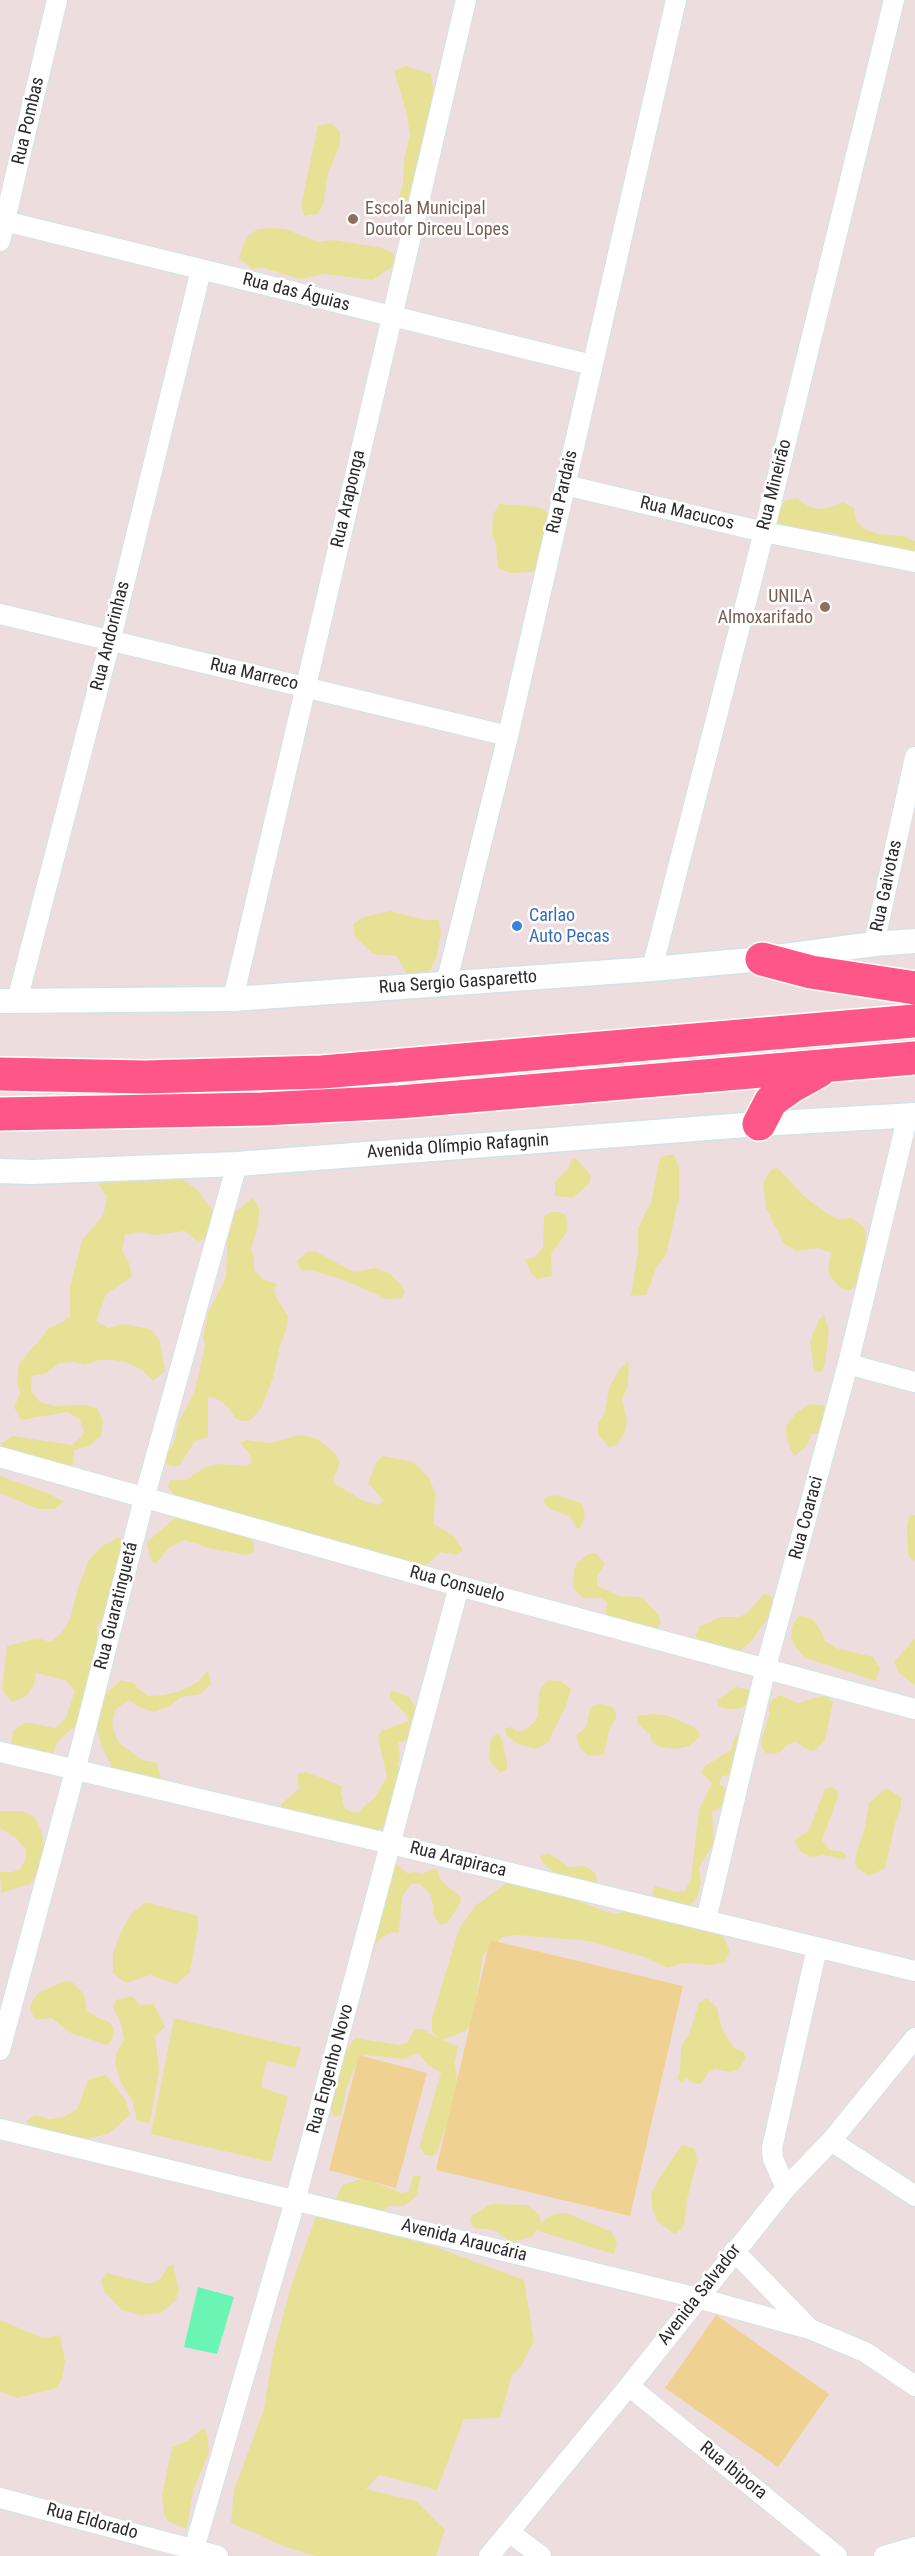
<!DOCTYPE html>
<meta charset="utf-8">
<style>
body{margin:0}
canvas{display:block;background:#eedddf}
</style>
<canvas width="915" height="2556"></canvas>
<script>
const c = document.querySelector('canvas').getContext('2d');
c.lineJoin = 'round';
function paint(path, color) { c.fillStyle = color; c.fill(path, 'evenodd'); }
const shape = rows => new Path2D(rows.map(r => 'M' + r).join(''));
function trace(path, color, width, dash) { c.strokeStyle = color; c.lineWidth = width; c.lineCap = dash ? 'butt' : 'round'; c.setLineDash(dash || []); c.stroke(path); }
function drawText(font, color, halo, rows, align = 'center') {
  c.font = font + ' "Roboto Condensed",sans-serif'; c.lineWidth = 5; c.setLineDash([]); c.textBaseline = 'middle'; c.strokeStyle = halo; c.fillStyle = color; for (const [text, x, y, turn = 0] of rows) {
    c.save(); c.translate(x, y); c.rotate((+turn || 0) * Math.PI / 180); c.textAlign = isNaN(turn) ? turn : align; if (halo) c.strokeText(text, 0, 0); c.fillText(text, 0, 0); c.restore();
  }
}
paint(shape([
 [406,66,431,74,433,87,433,101,413,191,405,214,396,207,403,184,404,159,410,135,406,111,394,71],
 [331,123,340,131,340,143,327,178,324,202,318,214,304,216,301,205,318,126],
 [271,228,285,229,319,242,334,240,383,248,394,254,393,266,373,280,325,274,300,279,264,268,252,269,239,258,242,247,248,236,258,229],
 [797,498,808,506,819,509,832,507,843,502,854,508,856,520,864,529,878,534,903,536,915,541,915,558,857,544,835,533,800,531,778,523,778,512,785,501],
 [500,504,539,507,550,514,546,526,541,563,533,572,509,573,498,568,496,545,492,533,493,514],
 [390,911,426,920,439,920,441,934,436,959,430,970,420,976,408,975,396,956,373,954,355,937,353,924,364,917],
 [674,1154,679,1168,679,1198,666,1255,657,1266,646,1295,631,1296,638,1251,638,1228,651,1202,660,1157],
 [575,1158,591,1175,589,1184,573,1198,555,1196,555,1182,569,1167,571,1160],
 [777,1167,803,1195,823,1211,837,1219,851,1218,863,1226,866,1234,864,1256,860,1280,855,1287,848,1291,840,1288,830,1276,828,1268,831,1253,819,1248,797,1251,784,1244,766,1208,763,1183,770,1171],
 [126,1175,172,1175,186,1181,198,1191,215,1214,207,1239,197,1241,185,1231,154,1235,140,1232,125,1235,122,1250,129,1263,132,1277,106,1294,96,1321,108,1328,123,1324,151,1329,160,1341,165,1371,153,1381,142,1370,128,1363,114,1360,99,1360,85,1365,75,1362,59,1363,47,1373,32,1376,31,1391,40,1402,54,1406,84,1405,97,1408,103,1421,101,1436,89,1446,74,1450,73,1465,58,1466,7,1459,1,1444,12,1436,72,1445,84,1434,80,1420,68,1412,21,1420,14,1407,20,1394,17,1380,19,1364,49,1328,70,1318,70,1287,82,1240,102,1217,104,1212,107,1197,98,1184],
 [252,1198,257,1203,259,1210,258,1227,251,1249,254,1256,254,1270,264,1280,277,1284,274,1290,276,1297,288,1316,286,1331,280,1346,273,1378,261,1408,251,1420,244,1421,236,1419,227,1406,215,1398,208,1397,208,1437,195,1441,179,1466,171,1466,165,1463,166,1455,174,1443,179,1421,194,1393,205,1345,203,1338,208,1313,226,1277,228,1227,234,1213],
 [551,1212,559,1212,566,1215,568,1230,551,1255,552,1276,537,1279,531,1273,525,1259,534,1258,543,1247,544,1216],
 [315,1251,354,1272,376,1268,390,1274,401,1284,405,1291,402,1298,387,1299,341,1279,310,1270,302,1271,296,1262,307,1252],
 [824,1315,829,1330,825,1364,822,1371,814,1372,810,1341,819,1320],
 [629,1361,628,1385,622,1400,627,1420,625,1432,617,1445,609,1447,598,1435,598,1423,605,1412,609,1388,619,1370],
 [810,1404,826,1406,829,1410,823,1434,812,1434,806,1447,794,1456,787,1441,786,1426,797,1412],
 [299,1435,316,1438,335,1453,339,1461,338,1470,334,1475,334,1483,362,1500,377,1505,384,1501,368,1483,377,1461,383,1456,414,1462,429,1478,435,1492,434,1524,454,1536,463,1550,457,1555,441,1552,429,1563,415,1569,209,1508,203,1504,173,1494,168,1487,170,1480,186,1480,205,1467,220,1464,245,1466,251,1463,250,1455,240,1443,247,1440,271,1443],
 [0,1476,50,1494,64,1502,54,1509,38,1509,0,1493],
 [555,1495,582,1503,585,1515,580,1529,576,1528,571,1517,551,1509,545,1504,543,1501,546,1497],
 [915,1515,915,1561,908,1555,907,1528,909,1516],
 [177,1516,246,1533,254,1544,254,1552,246,1555,209,1548,185,1540,171,1546,155,1564,150,1558,147,1542],
 [118,1537,128,1547,113,1603,97,1627,98,1653,80,1722,58,1741,51,1758,11,1746,13,1731,26,1722,55,1728,65,1719,75,1691,65,1680,36,1673,34,1685,26,1696,12,1702,2,1690,7,1646,37,1638,51,1642,62,1632,70,1619,78,1588,89,1560,101,1547],
 [596,1553,605,1564,597,1577,597,1585,619,1596,642,1597,659,1615,661,1624,656,1630,605,1618,607,1602,600,1598,584,1598,577,1593,573,1587,574,1570,577,1563,589,1554],
 [765,1593,772,1597,772,1612,750,1643,737,1653,696,1642,696,1634,700,1626,721,1617,738,1617,746,1614],
 [800,1615,812,1619,820,1629,825,1641,836,1648,873,1657,880,1668,876,1681,805,1658,795,1647,791,1636,793,1624],
 [915,1638,915,1685,899,1673,894,1662],
 [208,1670,211,1684,200,1694,181,1697,170,1706,155,1712,141,1708,128,1700,116,1709,112,1723,116,1737,119,1743,142,1760,157,1763,161,1778,156,1786,114,1771,102,1748,94,1718,99,1703,110,1690,121,1680,135,1683,136,1687,148,1696,163,1695,177,1692,198,1682],
 [549,1680,561,1681,571,1689,566,1706,548,1742,537,1749,518,1744,507,1736,505,1729,511,1727,517,1731,523,1731,534,1723,538,1716,539,1690],
 [736,1687,751,1690,752,1697,748,1703,742,1708,727,1709,719,1707,717,1700],
 [391,1690,409,1697,417,1709,412,1737,398,1743,400,1757,398,1764,402,1778,390,1824,375,1832,281,1810,281,1804,299,1789,297,1774,306,1772,342,1786,341,1793,344,1807,351,1812,358,1812,375,1797,387,1777,378,1738,381,1731,409,1721,406,1714,389,1698],
 [780,1695,798,1703,821,1696,828,1697,833,1702,825,1741,814,1751,808,1750,796,1742,789,1744,780,1752,772,1754,766,1753,762,1748,761,1741,769,1715,769,1702],
 [600,1704,613,1707,616,1712,616,1718,609,1730,604,1755,589,1756,580,1748,576,1735,586,1727,590,1710,594,1705],
 [652,1714,666,1715,692,1726,698,1730,700,1737,689,1746,675,1749,660,1747,652,1742,650,1735,637,1723,637,1716],
 [498,1733,502,1739,507,1762,507,1769,500,1773,490,1761,489,1753,491,1738],
 [742,1733,735,1771,730,1775,722,1776,719,1783,730,1793,725,1805,712,1812,714,1843,699,1868,701,1883,697,1898,687,1908,666,1904,652,1894,655,1886,676,1892,685,1891,691,1878,699,1809,712,1783,701,1772,705,1766,731,1750,735,1736],
 [831,1787,837,1790,838,1797,822,1840,830,1850,843,1852,847,1857,843,1859,823,1855,812,1857,801,1852,794,1841,809,1830,825,1789],
 [886,1788,901,1797,901,1809,896,1820,885,1868,874,1874,868,1875,857,1868,855,1862,858,1848,864,1831,869,1803],
 [0,1811,22,1811,35,1817,42,1833,44,1850,39,1871,30,1884,1,1893,0,1872,12,1872,20,1869,26,1858,26,1850,16,1838,0,1828],
 [549,1853,569,1867,584,1866,590,1869,596,1874,597,1883,591,1888,557,1875,544,1864,540,1856],
 [394,1862,407,1873,415,1872,422,1874,436,1868,442,1882,461,1897,460,1904,447,1923,440,1925,433,1915,434,1908,430,1894,419,1883,411,1884,402,1897,399,1933,392,1932,380,1939,376,1943,368,1968,365,1952],
 [508,1882,548,1889,613,1914,637,1910,719,1928,730,1951,724,1963,710,1965,683,1963,667,1968,645,1957,588,1941,516,1935,503,1937,483,1954,473,2021,466,2031,443,2040,458,2047,455,2062,457,2083,453,2106,438,2150,433,2156,425,2155,420,2148,421,2141,441,2073,428,2065,418,2053,404,2059,365,2055,359,2058,347,2086,341,2115,334,2117,331,2110,332,2094,347,2049,355,2038,400,2045,408,2042,415,2029,422,2029,440,2039,432,2032,432,2018,459,1929,475,1906],
 [146,1902,198,1916,198,1928,190,1972,176,1984,150,1975,126,1983,113,1973,113,1954,119,1936,131,1914],
 [65,1981,72,1982,84,1994,87,2011,100,2019,108,2021,114,2028,113,2038,107,2045,71,2033,51,2018,36,2020,30,2010,32,2001,38,1993],
 [132,1996,140,2005,154,2004,165,2027,155,2036,159,2071,150,2123,137,2121,132,2100,120,2081,115,2063,117,2051,124,2040,121,2024,113,2007,116,2000],
 [707,1998,717,2008,722,2029,730,2042,735,2049,743,2051,746,2058,738,2070,731,2072,715,2069,709,2072,701,2084,693,2083,686,2078,682,2084,677,2078,680,2071,681,2047,689,2034,699,2003],
 [174,2018,301,2048,295,2068,267,2061,261,2087,288,2097,271,2162,151,2134],
 [106,2075,125,2099,130,2115,108,2134,78,2141,28,2130,27,2121,34,2115,49,2119,64,2117,77,2109,88,2080],
 [682,2145,695,2149,697,2161,687,2200,684,2226,675,2234,657,2221,652,2207,651,2194,661,2175],
 [413,2176,421,2176,416,2197,404,2206,390,2206,377,2214,340,2209,336,2199,342,2185,364,2178,402,2193,409,2191],
 [491,2204,527,2205,540,2215,541,2225,544,2220,554,2214,566,2213,612,2232,617,2243,614,2254,538,2231,539,2228,531,2237,511,2242,494,2230,474,2228,470,2221,471,2216],
 [316,2216,430,2245,524,2280,534,2341,520,2368,512,2375,500,2418,464,2419,437,2490,379,2475,366,2489,416,2501,445,2530,436,2556,316,2556,286,2547,231,2523,234,2490,264,2409,273,2353,292,2283],
 [173,2264,179,2290,176,2300,161,2313,141,2315,122,2310,104,2291,101,2281,107,2273,145,2283,154,2283,162,2277,166,2268],
 [0,2320,43,2338,60,2335,65,2361,62,2380,57,2388,17,2398,0,2392],
 [204,2427,207,2435,209,2453,193,2491,187,2529,169,2522,164,2514,162,2495,172,2447,189,2440]
]), '#e7e196');
paint(shape([
 [490,1940,683,1986,630,2216,436,2170],
 [359,2055,427,2073,396,2188,329,2170],
 [716,2315,829,2394,778,2467,665,2388]
]), '#efd291');
paint(shape([
 [198,2287,234,2297,217,2354,184,2347]
]), '#6af5b4');
const minor = shape([
 [0,220,592,365],
 [0,241,57,0],
 [565,485,764,532,915,562],
 [0,614,508,736],
 [874,944,915,757],
 [652,969,764,532,894,0],
 [446,984,508,736,676,0],
 [233,999,466,0],
 [17,1001,110,642,201,270],
 [848,1364,915,1382],
 [0,1457,459,1586,915,1709],
 [0,1752,391,1844,915,1971],
 [706,1920,766,1667,848,1364,908,1115],
 [0,2050,75,1771,144,1499,237,1164],
 [0,2129,698,2298,810,2329,865,2352,915,2386],
 [831,2141,915,2196],
 [786,2188,773,2159,772,2148,817,1948],
 [734,2251,808,2327],
 [629,2386,837,2556],
 [0,2498,218,2556],
 [509,2532,541,2556],
 [194,2549,295,2201,459,1586],
 [489,2556,629,2386,786,2188,831,2141,915,2038],
 [884,2556,915,2547]
]);
const tertiary = shape([
 [0,1001,233,999,652,969,762,959,874,944,915,941],
 [0,1171,32,1172,237,1164,759,1124,915,1115]
]);
const motorway = shape([
 [762,959,811,972,915,988],
 [0,1074,145,1077,322,1072,915,1021],
 [0,1114,262,1109,399,1102,915,1058],
 [759,1124,771,1101,792,1086,819,1071]
]);
trace(minor, '#d2e3e5', 22);
trace(tertiary, '#d2e3e5', 27);
trace(motorway, '#fff', 36);
trace(minor, '#fff', 20);
trace(tertiary, '#fff', 24);
trace(motorway, '#ff5689', 33);
for (const [x, y, r, color] of [
 [353,219,6,"#8d6e63"],
 [825,607,6,"#8d6e63"],
 [517,926,6,"#3f7fe0"]
]) { const dot = new Path2D(); dot.arc(x, y, r, 0, 2 * Math.PI); c.fillStyle = color; c.fill(dot); trace(dot, '#fff', 2); }
drawText('18px', '#2b2b2b', '#fff', [
 ["Rua Pombas",29,121,-77],
 ["Rua das Águias",296,293,14],
 ["Rua Mineirão",775,485,-76],
 ["Rua Pardais",563,492,-77],
 ["Rua Araponga",349,499,-77],
 ["Rua Macucos",687,514,13],
 ["Rua Andorinhas",111,636,-76],
 ["Rua Marreco",254,675,13],
 ["Rua Gaivotas",887,886,-78],
 ["Rua Sergio Gasparetto",458,983,-4],
 ["Avenida Olímpio Rafagnin",458,1147,-4],
 ["Rua Coaraci",807,1518,-75],
 ["Rua Consuelo",457,1585,15],
 ["Rua Guaratinguetá",117,1606,-76],
 ["Rua Arapiraca",458,1860,14],
 ["Rua Engenho Novo",331,2069,-75],
 ["Avenida Araucária",464,2241,14],
 ["Avenida Salvador",700,2295,-52],
 ["Rua Ibipora",733,2471,39],
 ["Rua Eldorado",92,2522,15]
]);
drawText('18px', '#785e54', '#fff', [
 ["Escola Municipal",365,209],
 ["Doutor Dirceu Lopes",365,230],
 ["UNILA",813,597,"right"],
 ["Almoxarifado",813,618,"right"]
], 'left');
drawText('18px', '#366cbe', '#fff', [
 ["Carlao",529,916],
 ["Auto Pecas",529,937]
], 'left');
</script>
